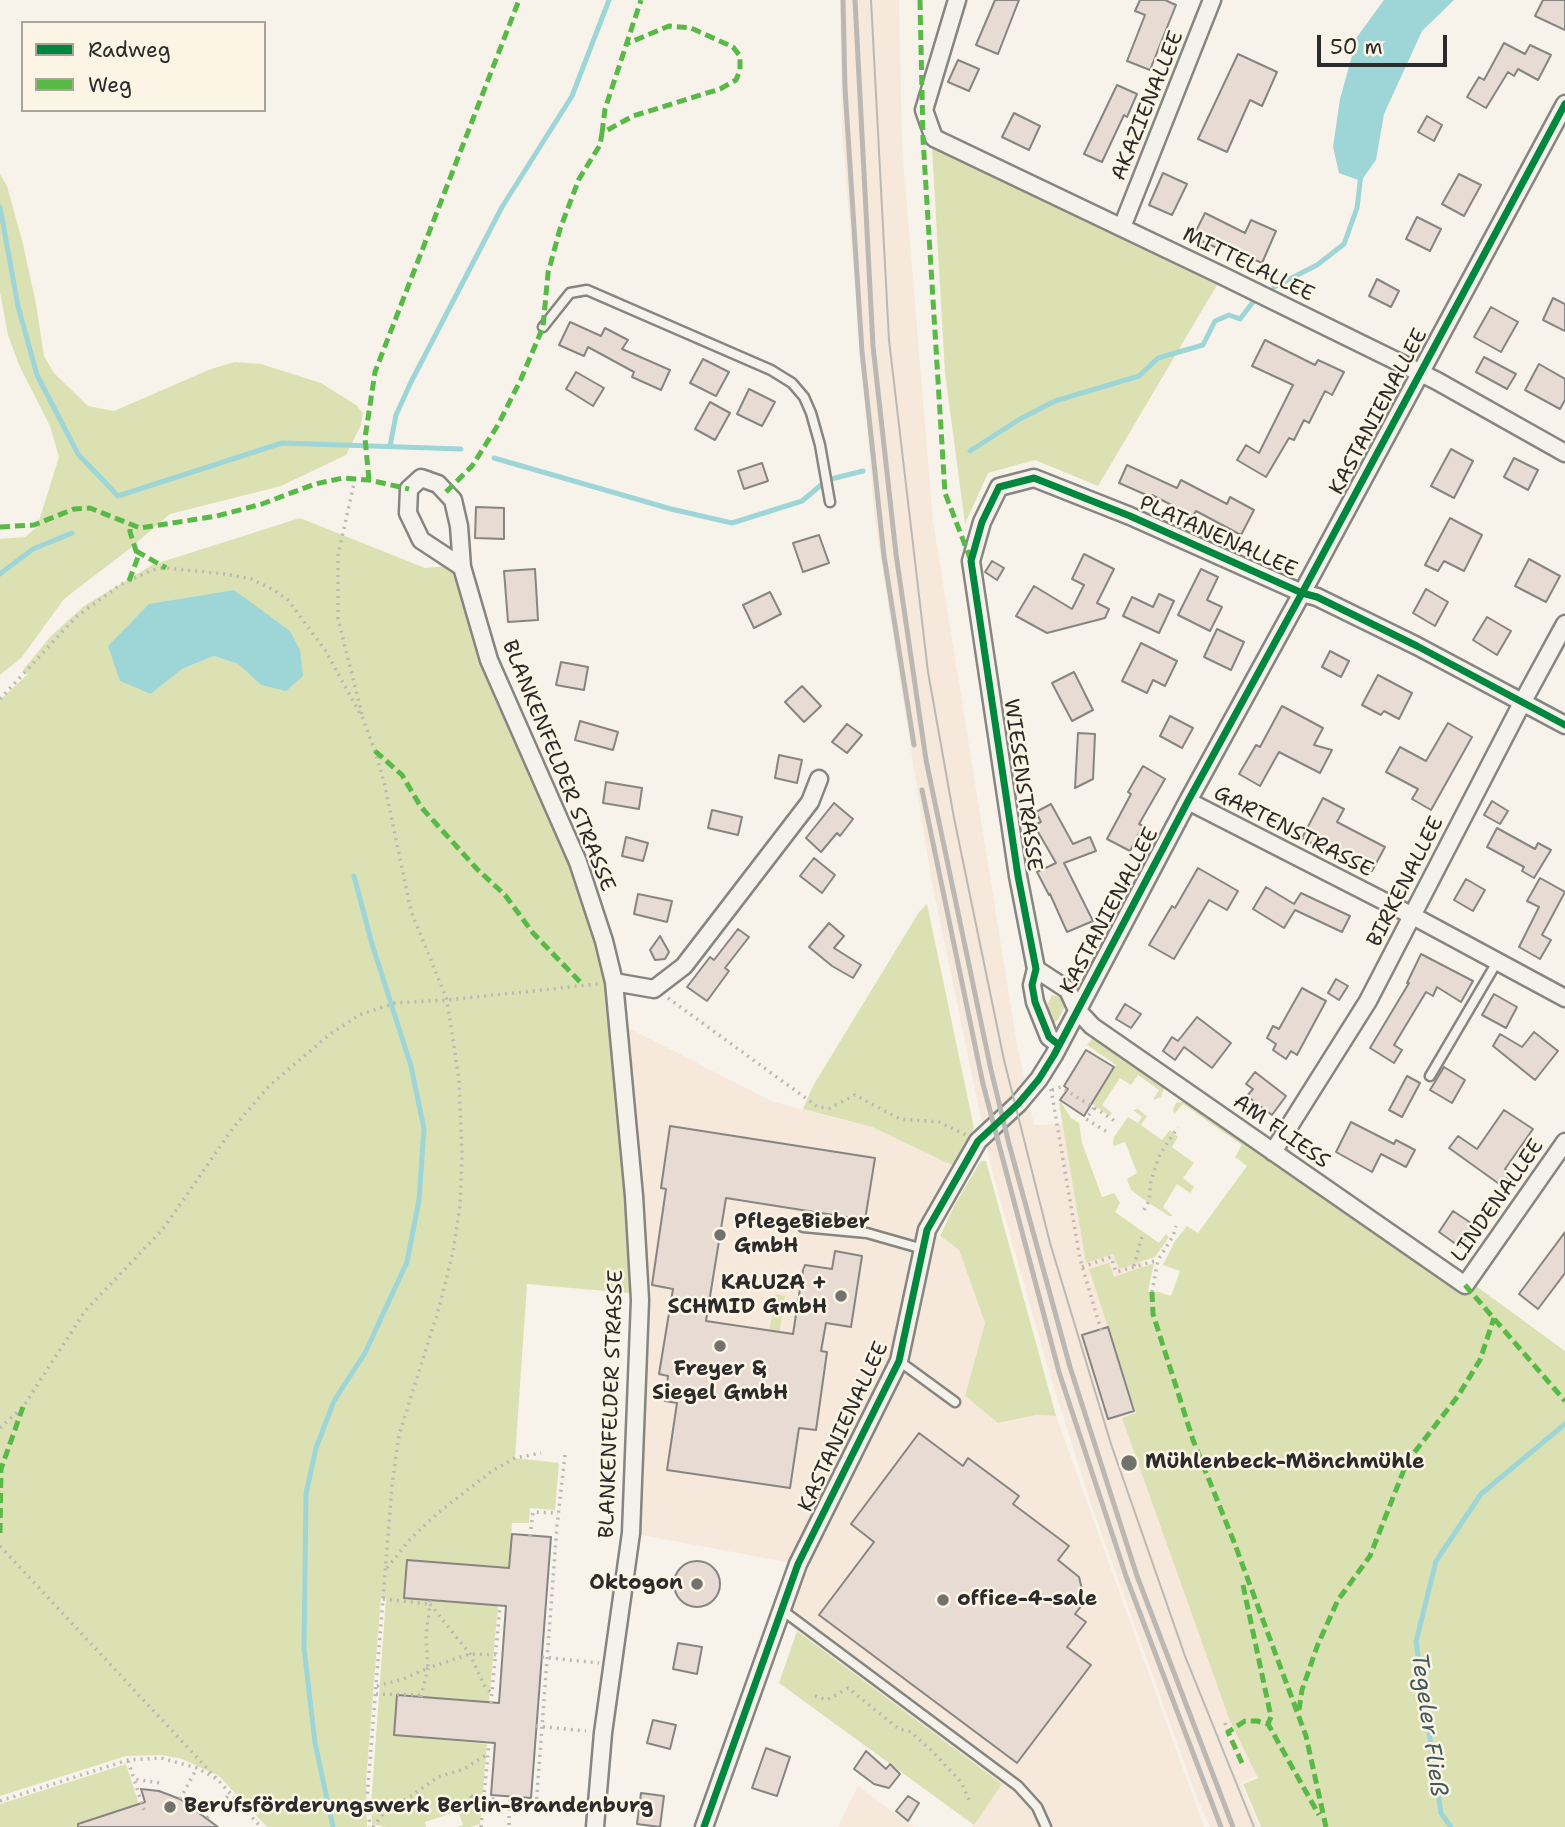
<!DOCTYPE html>
<meta charset="utf-8">
<style>
body{margin:0}
#map{position:relative;width:1565px;height:1827px;overflow:hidden;background:#f7f3ea;font-family:"Shantell Sans",sans-serif}
canvas{display:block}
.legend{position:absolute;left:21px;top:21px;width:245px;height:91px;box-sizing:border-box;background:#fcf5e5;border:2px solid #a8a49b;margin:0;padding:9px 12px;list-style:none;font-size:21px;color:#2b2b2b}
.legend li{display:flex;align-items:center;gap:14px;height:35px}
.legend b{width:35px;border:2px solid #a8a49b}
.scale{position:absolute;left:1317px;top:35px;width:130px;height:32px;box-sizing:border-box;border:4px solid #2b2b2b;border-top:0;padding-left:9px;font-size:21px;line-height:24px;white-space:nowrap;color:#2b2b2b;-webkit-text-stroke:5px #fcf5e5;paint-order:stroke}
</style>
<div id="map">
<canvas width="1565" height="1827"></canvas>
<ul class="legend">
<li><b style="height:9px;background:#00873e"></b>Radweg</li>
<li><b style="height:9px;background:#58b947"></b>Weg</li>
</ul>
<div class="scale">50 m</div>
</div>
<script>
const c = document.querySelector('canvas').getContext('2d');
c.lineJoin = 'round';
function paint(path, color) { c.fillStyle = color; c.fill(path, 'evenodd'); }
const shape = rows => new Path2D(rows.map(r => 'M' + r).join(''));
function trace(path, color, width, dash) { c.strokeStyle = color; c.lineWidth = width; c.lineCap = dash ? 'butt' : 'round'; c.setLineDash(dash || []); c.stroke(path); }
function drawText(font, color, halo, rows, align = 'center') {
  c.font = font + ' "Shantell Sans",sans-serif'; c.lineWidth = 5; c.setLineDash([]); c.textBaseline = 'middle'; c.strokeStyle = halo; c.fillStyle = color; for (const [text, x, y, turn = 0] of rows) {
    c.save(); c.translate(x, y); c.rotate((+turn || 0) * Math.PI / 180); c.textAlign = isNaN(turn) ? turn : align; if (halo) c.strokeText(text, 0, 0); c.fillText(text, 0, 0); c.restore();
  }
}
paint(shape([
 [840,0,899,0,902,148,933,521,1017,1045,1034,1125,1068,1124,1114,1238,1142,1254,1149,1310,1261,1774,1241,1783,1259,1827,1210,1827,1197,1798,1092,1507,1049,1372,992,1171,931,878,875,521,842,133],
 [617,1022,773,1102,872,1127,954,1166,927,1230,959,1250,985,1323,965,1396,998,1423,1036,1415,1056,1416,1204,1827,972,1827,1002,1784,780,1618,797,1564,631,1533,640,1300],
 [858,1786,914,1827,838,1827]
]), '#f6e8da');
paint(shape([
 [932,148,1217,285,1098,486,1035,460,988,473,965,524,945,373],
 [0,174,7,186,23,244,36,304,44,356,54,373,88,406,114,411,211,369,235,362,261,364,321,383,356,405,363,413,361,425,346,455,281,486,170,514,128,550,64,599,22,657,0,675,0,539,25,537,37,527,59,457,50,426,19,365,8,335,0,292],
 [300,518,425,568,460,565,576,864,612,987,639,1294,527,1284,515,1458,559,1463,555,1510,530,1508,529,1523,512,1523,509,1568,407,1560,404,1598,498,1606,489,1702,397,1696,395,1735,487,1744,480,1824,471,1827,457,1827,463,1825,458,1811,425,1822,426,1827,385,1827,372,1824,371,1805,386,1598,381,1597,366,1781,367,1827,267,1827,219,1776,182,1759,162,1755,126,1756,0,1796,0,700,28,674,23,670,51,636,84,606,152,565],
 [234,590,261,685,238,664,214,656,182,669,151,694],
 [927,904,974,1128,954,1166,872,1127,803,1109,813,1086,919,912],
 [1052,995,1064,998,1066,1004,1058,1020,1054,1023,1047,1006],
 [1094,1036,1165,1085,1161,1097,1153,1100,1159,1090,1138,1075,1131,1085,1120,1078,1102,1105,1112,1113,1110,1116,1092,1104,1116,1065,1087,1045],
 [1189,1099,1460,1294,1476,1286,1565,1351,1565,1827,1261,1827,1243,1784,1258,1778,1230,1721,1122,1418,1136,1413,1089,1269,1109,1263,1114,1277,1154,1263,1148,1291,1155,1293,1156,1291,1171,1296,1180,1271,1163,1265,1175,1241,1187,1226,1198,1233,1247,1166,1235,1157,1242,1145,1183,1104,1174,1114,1173,1109,1176,1103],
 [1061,1102,1071,1118,1079,1123,1082,1143,1102,1197,1114,1193,1120,1203,1115,1212,1159,1243,1166,1234,1169,1237,1155,1257,1119,1269,1113,1254,1086,1263,1059,1103],
 [1138,1109,1147,1116,1141,1125,1162,1140,1170,1130,1178,1137,1172,1147,1194,1163,1183,1178,1194,1187,1190,1193,1177,1184,1163,1207,1173,1216,1169,1216,1143,1199,1131,1190,1127,1179,1137,1173,1125,1142,1114,1146,1113,1143,1114,1137,1128,1117,1138,1123,1142,1117,1133,1110],
 [981,1161,986,1161,1056,1416,1036,1415,998,1423,965,1396,985,1323,959,1250,940,1236,955,1204],
 [775,1294,785,1296,779,1335,769,1334],
 [797,1631,1002,1784,974,1825,779,1683],
 [126,1764,139,1804,91,1827,0,1827,0,1804]
]), '#dce1b3');
paint(shape([
 [1384,0,1454,0,1422,31,1384,114,1376,160,1361,181,1339,173,1333,147,1340,99,1357,37],
 [234,590,290,631,300,650,303,676,286,691,261,685,238,664,214,656,182,669,151,694,120,681,108,646,149,604]
]), '#9ed6d8');
trace(shape([
 [0,207,18,306,37,375,78,454,118,496,282,443,461,449],
 [1274,287,1317,265,1344,244,1357,208,1361,174],
 [390,446,396,415,411,382,502,207,572,96,609,0],
 [970,451,1020,419,1055,401,1139,376,1158,358,1203,345,1215,321,1229,315,1240,319,1253,302],
 [494,458,671,509,732,523,802,501,827,480,863,471],
 [0,574,33,549,72,533],
 [333,1827,315,1743,304,1648,306,1494,316,1448,334,1401,365,1353,407,1262,419,1200,424,1129,411,1066,372,944,354,876],
 [1451,1827,1441,1813,1416,1642,1436,1561,1481,1494,1565,1424]
]), '#9ed6d8', 5);
const building = shape([
 [995,0,1019,0,998,54,976,45,995,0],
 [1140,0,1165,0,1176,5,1150,70,1127,61,1145,15,1135,11,1140,0],
 [1543,0,1565,0,1565,30,1535,16,1543,0],
 [1504,43,1525,54,1530,45,1551,55,1538,80,1518,69,1514,76,1508,72,1486,108,1467,97,1479,77,1484,80,1504,43],
 [1238,54,1277,72,1262,106,1250,100,1227,152,1198,139,1238,54],
 [958,60,979,69,969,91,948,82,958,60],
 [1117,85,1137,94,1127,117,1124,115,1102,162,1084,154,1117,85],
 [1014,113,1040,126,1029,150,1002,137,1014,113],
 [1427,116,1442,125,1434,141,1418,132,1427,116],
 [1163,173,1187,184,1172,215,1149,205,1163,173],
 [1459,174,1481,185,1464,216,1442,204,1459,174],
 [1205,213,1245,233,1251,220,1276,231,1262,263,1219,244,1217,248,1193,237,1205,213],
 [1417,217,1441,229,1430,251,1406,239,1417,217],
 [1377,279,1399,291,1391,307,1369,296,1377,279],
 [1553,298,1565,304,1565,331,1543,320,1553,298],
 [1491,307,1518,322,1501,352,1474,337,1491,307],
 [570,322,601,336,605,328,628,340,622,349,670,370,661,390,632,377,634,372,588,347,584,356,559,345,570,322],
 [1265,340,1315,365,1318,360,1344,372,1332,395,1325,391,1309,423,1304,420,1294,440,1289,438,1266,477,1237,460,1246,445,1259,453,1293,385,1252,366,1265,340],
 [1484,357,1516,374,1507,389,1476,372,1484,357],
 [703,359,729,372,716,396,690,383,703,359],
 [1539,364,1565,379,1565,400,1560,409,1525,390,1539,364],
 [576,372,604,388,593,406,566,389,576,372],
 [749,389,775,402,762,426,737,414,749,389],
 [710,402,730,413,715,440,695,429,710,402],
 [1451,449,1473,461,1454,498,1431,486,1451,449],
 [1514,458,1538,470,1528,490,1504,477,1514,458],
 [762,463,768,481,744,489,738,471,762,463],
 [1127,465,1177,488,1181,480,1227,504,1230,497,1254,510,1241,535,1196,511,1193,516,1152,495,1151,497,1119,483,1127,465],
 [476,507,504,508,504,539,475,538,476,507],
 [1450,518,1482,535,1464,571,1444,561,1438,571,1425,565,1450,518],
 [819,535,829,563,803,572,793,543,819,535],
 [1084,554,1114,569,1097,603,1109,609,1105,618,1047,633,1016,616,1034,586,1072,609,1084,585,1072,579,1084,554],
 [1529,559,1560,576,1546,602,1515,586,1529,559],
 [992,561,1004,568,997,580,985,572,992,561],
 [535,569,538,620,508,622,504,571,535,569],
 [1201,569,1218,577,1207,600,1222,607,1210,631,1178,615,1201,569],
 [1426,589,1448,602,1435,626,1413,613,1426,589],
 [770,592,781,614,754,628,743,605,770,592],
 [1159,594,1174,601,1159,633,1123,616,1132,597,1153,607,1159,594],
 [1487,617,1511,631,1497,655,1473,640,1487,617],
 [1217,629,1244,642,1231,670,1204,657,1217,629],
 [1141,643,1177,661,1165,686,1153,680,1147,693,1122,681,1141,643],
 [1330,651,1349,661,1341,677,1322,667,1330,651],
 [561,662,588,667,584,690,556,685,561,662],
 [1074,672,1093,710,1072,721,1052,683,1074,672],
 [1378,675,1412,693,1399,719,1384,711,1381,715,1362,705,1378,675],
 [802,686,821,706,804,722,785,702,802,686],
 [1282,706,1323,728,1314,745,1332,750,1320,773,1279,752,1260,786,1239,774,1256,745,1260,747,1282,706],
 [1170,716,1193,728,1182,748,1160,736,1170,716],
 [580,721,618,732,613,750,575,740,580,721],
 [1448,723,1472,737,1431,810,1412,799,1418,789,1386,772,1400,747,1426,761,1448,723],
 [847,724,862,735,847,753,832,742,847,724],
 [1078,733,1095,734,1093,779,1075,788,1078,733],
 [779,755,802,760,797,783,775,778,779,755],
 [1143,766,1165,779,1139,824,1143,826,1130,851,1107,839,1131,794,1128,792,1143,766],
 [606,782,642,788,639,809,603,803,606,782],
 [1323,798,1344,809,1337,822,1385,847,1372,871,1324,846,1323,849,1302,838,1323,798],
 [1492,801,1508,811,1500,824,1484,815,1492,801],
 [834,803,853,819,840,836,837,833,821,852,806,838,834,803],
 [1051,804,1073,844,1090,837,1096,851,1064,863,1093,921,1067,932,1050,894,1049,895,1037,872,1056,863,1034,825,1041,822,1036,812,1051,804],
 [712,810,742,817,738,835,708,828,712,810],
 [1497,828,1535,849,1538,843,1551,850,1534,878,1522,871,1524,867,1487,847,1497,828],
 [626,837,648,843,643,861,622,856,626,837],
 [814,858,835,875,822,893,800,876,814,858],
 [1198,868,1238,891,1227,910,1209,900,1174,959,1149,945,1172,906,1175,908,1198,868],
 [1540,878,1565,892,1542,935,1551,940,1540,959,1519,947,1539,907,1527,901,1540,878],
 [1466,879,1485,890,1473,911,1454,900,1466,879],
 [1266,887,1294,904,1301,893,1350,916,1342,932,1295,910,1284,928,1253,909,1266,887],
 [638,894,672,901,667,922,634,914,638,894],
 [829,923,844,936,834,948,861,965,853,978,832,966,809,947,829,923],
 [738,929,749,937,725,968,729,971,707,1001,687,987,710,957,714,960,738,929],
 [660,936,669,952,665,959,655,960,650,950,660,936],
 [1421,954,1473,981,1461,1002,1437,987,1433,996,1426,992,1394,1045,1402,1050,1394,1063,1370,1048,1409,983,1407,983,1421,954],
 [1336,979,1348,986,1339,1000,1328,993,1336,979],
 [1302,988,1326,1001,1297,1055,1291,1051,1286,1059,1273,1050,1276,1044,1267,1038,1273,1026,1279,1029,1302,988],
 [1494,994,1517,1007,1506,1028,1482,1015,1494,994],
 [1125,1004,1141,1014,1131,1028,1116,1019,1125,1004],
 [1197,1017,1231,1043,1212,1068,1184,1047,1175,1060,1163,1051,1172,1037,1178,1041,1197,1017],
 [1534,1032,1558,1051,1535,1080,1493,1046,1500,1034,1522,1047,1534,1032],
 [1086,1050,1114,1067,1084,1116,1060,1100,1068,1089,1064,1086,1086,1050],
 [1444,1067,1465,1080,1452,1103,1430,1090,1444,1067],
 [1255,1072,1286,1096,1272,1115,1247,1096,1253,1089,1246,1084,1255,1072],
 [1407,1076,1420,1083,1402,1117,1389,1110,1407,1076],
 [1504,1110,1533,1129,1505,1169,1510,1173,1502,1186,1449,1148,1458,1136,1477,1149,1504,1110],
 [1351,1122,1394,1144,1396,1140,1415,1150,1406,1167,1381,1154,1372,1172,1336,1152,1351,1122],
 [670,1126,875,1158,865,1220,726,1198,706,1321,793,1334,803,1270,805,1265,832,1269,835,1251,862,1256,851,1327,826,1323,821,1351,827,1352,816,1430,799,1428,790,1488,667,1470,677,1403,665,1401,668,1376,659,1374,673,1289,652,1285,666,1189,661,1188,670,1126],
 [1453,1211,1474,1225,1460,1247,1439,1232,1453,1211],
 [1565,1232,1565,1273,1538,1309,1519,1294,1565,1232],
 [1108,1327,1134,1411,1108,1419,1082,1335,1108,1327],
 [919,1433,963,1466,968,1458,1019,1496,1013,1504,1069,1546,1058,1560,1079,1577,1085,1601,1075,1614,1086,1622,1067,1647,1091,1665,1017,1763,819,1615,874,1542,851,1524,919,1433],
 [512,1534,551,1537,531,1798,491,1795,495,1743,394,1735,397,1695,499,1703,506,1606,404,1598,407,1560,509,1568,512,1534],
 '674 1584a23 23 0 1 1 46 0a23 23 0 1 1-46 0Z',
 [678,1643,702,1647,697,1674,673,1669,678,1643],
 [653,1720,676,1725,670,1749,647,1743,653,1720],
 [766,1748,790,1757,777,1796,752,1788,766,1748],
 [866,1751,886,1769,890,1764,900,1774,889,1788,874,1784,854,1769,866,1751],
 [141,1789,159,1791,180,1799,218,1827,78,1827,78,1824,145,1802,141,1789],
 [641,1793,664,1796,660,1827,637,1824,641,1793],
 [908,1796,919,1803,908,1821,896,1811,908,1796]
]);
paint(building, '#e7dbd3');
trace(building, '#878581', 2);
const service = shape([
 [543,327,570,293,587,290,771,370,792,383,804,397,811,413,820,445,830,502],
 [1430,1076,1497,962],
 [803,1227,867,1233,923,1249],
 [899,1361,955,1402],
 [782,1610,1018,1786,1037,1807,1046,1827]
]);
const minor = shape([
 [957,0,924,110,934,138,1223,276,1437,381,1565,453],
 [1122,227,1212,0],
 [462,567,459,526,453,500,438,484,421,478,409,489,408,513,421,540,462,567,489,660,578,862,604,941,614,982,654,989,684,966,810,802,819,779],
 [1188,801,1413,916,1565,998],
 [1036,969,1068,990,1077,1010,1092,1026,1465,1285,1565,1142],
 [1059,1045,1049,1037,1035,1002,1032,985,1036,969,1018,876,971,561,982,522,999,487,1034,478,1130,516,1302,593,1317,597,1417,646,1565,725],
 [1273,1152,1368,1001,1522,703,1565,624],
 [595,1827,603,1733,631,1533,640,1300,634,1196,614,982],
 [704,1827,798,1564,899,1361,927,1230,978,1141,1018,1104,1039,1079,1054,1055,1188,801,1302,593,1565,104]
]);
trace(service, '#878581', 13);
trace(minor, '#878581', 21);
trace(shape([
 [355,479,338,555,338,619,362,714],
 [0,699,76,617,120,585,152,570,166,568,225,574,251,579,274,590,288,600,325,650,363,719,375,751,384,782,411,911,447,1000,459,1080,462,1155,460,1206,453,1252,439,1308,399,1435,392,1486,367,1798,370,1827],
 [668,998,818,1107,830,1108,855,1095,900,1119,939,1122,966,1135],
 [1051,1089,1080,1259,1101,1330],
 [1052,1090,1061,1087,1115,1121],
 [1094,1108,1086,1119,1107,1132],
 [1144,1210,1149,1201,1151,1180,1160,1154,1178,1127],
 [1134,1266,1143,1233],
 [1082,1267,1111,1257,1116,1272,1158,1260],
 [1152,1292,1158,1260,1173,1236,1176,1226],
 [0,1428,23,1407,85,1311,163,1229,233,1128,269,1086,329,1035,359,1015,395,1003,447,1000,598,984],
 [565,1455,557,1526,536,1807,559,1805,582,1807],
 [530,1536,533,1512,558,1513],
 [0,1546,217,1779],
 [387,1568,410,1539,439,1512,492,1471,515,1458,541,1453],
 [383,1599,430,1604,430,1600],
 [430,1604,470,1654,484,1685,492,1694],
 [542,1657,599,1663],
 [377,1686,403,1679,428,1668,426,1636,430,1604],
 [376,1694,421,1695],
 [815,1696,827,1700,848,1688,899,1729,911,1732,933,1752,961,1782,969,1800],
 [421,1697,428,1668,470,1654,502,1655],
 [491,1703,500,1606],
 [1225,1723,1228,1732],
 [536,1726,586,1731],
 [128,1761,134,1779],
 [471,1796,471,1799,485,1800],
 [492,1798,509,1809,510,1797],
 [180,1799,197,1768],
 [0,1801,128,1760,161,1758,197,1768,217,1779,261,1827],
 [144,1810,134,1779,160,1783],
 [207,1818,230,1794],
 [509,1825,509,1809,536,1807],
 [373,1827,386,1810,411,1796,438,1777,464,1769,489,1753],
 [481,1827,489,1743]
]), '#bbb8b4', 3.5, [2, 5]);
trace(service, '#f5f2ec', 8);
trace(minor, '#f5f2ec', 16);
trace(shape([
 [871,0,889,340,928,672,954,818,1004,1060,1050,1243,1111,1444,1185,1656,1254,1827]
]), '#bbb8b4', 2);
trace(shape([
 [843,0,845,88,862,352,884,556,914,745],
 [855,0,873,346,896,554,926,760,991,1070,1009,1144,1070,1367,1137,1576,1233,1827],
 [922,790,983,1084,1059,1372,1127,1579,1221,1827]
]), '#bbb8b4', 5);
trace(shape([
 [471,1796,492,1798]
]), '#bbb8b4', 3.5, [2, 5]);
trace(shape([
 [920,0,923,139,945,493,970,558],
 [602,133,605,109,641,0],
 [369,480,365,438,375,372,519,0],
 [446,492,472,466,498,425,521,379,543,327,548,273,560,229,579,179,600,145,602,133,633,116,720,89,736,80,740,70,740,56,733,47,691,28,669,26,626,44],
 [0,527,34,525,74,509,90,508,140,528,217,516,262,504,315,484,343,478,369,480,409,489],
 [136,551,166,568],
 [129,581,138,557,130,532,130,524],
 [375,751,402,775,421,807,477,869,505,895,533,933,583,985],
 [1465,1285,1565,1401],
 [1152,1292,1153,1314,1193,1440,1234,1542,1306,1736,1326,1827],
 [0,1533,1,1469,23,1407],
 [1243,1585,1271,1717,1268,1724],
 [1299,1710,1302,1690,1318,1644,1338,1600,1370,1556,1407,1462,1458,1396,1480,1360,1494,1318],
 [1242,1763,1228,1732,1245,1721,1257,1721,1268,1724,1319,1815]
]), '#58b947', 5, [10, 5]);
trace(shape([
 [1059,1045,1049,1037,1035,1002,1032,985,1036,969,1018,876,971,561,982,522,999,487,1034,478,1130,516,1302,593,1317,597,1417,646,1565,725],
 [704,1827,798,1564,899,1361,927,1230,978,1141,1018,1104,1039,1079,1054,1055,1188,801,1302,593,1565,104]
]), '#00873e', 7);
for (const [x, y, r, color] of [
 [720,1235,7,"#72716e"],
 [841,1296,7,"#72716e"],
 [720,1346,7,"#72716e"],
 [1129,1463,9,"#72716e"],
 [697,1584,7,"#72716e"],
 [943,1600,7,"#72716e"],
 [170,1807,7,"#72716e"]
]) { const dot = new Path2D(); dot.arc(x, y, r, 0, 2 * Math.PI); c.fillStyle = color; c.fill(dot); trace(dot, '#fcf5e5', 2.5); }
drawText('21px', '#2b2b2b', '#fcf5e5', [
 ["AKAZIENALLEE",1148,106,-68],
 ["MITTELALLEE",1248,265,26],
 ["KASTANIENALLEE",1379,412,-62],
 ["PLATANENALLEE",1218,537,24],
 ["BLANKENFELDER STRASSE",558,766,68],
 ["WIESENSTRASSE",1022,785,82],
 ["GARTENSTRASSE",1293,832,27],
 ["BIRKENALLEE",1406,882,-63],
 ["KASTANIENALLEE",1110,911,-62],
 ["AM FLIESS",1281,1132,35],
 ["LINDENALLEE",1498,1201,-55],
 ["BLANKENFELDER STRASSE",612,1404,-88],
 ["KASTANIENALLEE",844,1427,-65]
]);
drawText('bold 21px', '#2b2b2b', '#fcf5e5', [
 ["PflegeBieber",734,1223],
 ["GmbH",734,1247],
 ["KALUZA +",827,1284,"right"],
 ["SCHMID GmbH",827,1308,"right"],
 ["Freyer &",720,1370,"center"],
 ["Siegel GmbH",720,1394,"center"],
 ["Mühlenbeck-Mönchmühle",1145,1463],
 ["Oktogon",683,1584,"right"],
 ["office-4-sale",957,1600],
 ["Berufsförderungswerk Berlin-Brandenburg",184,1807]
], 'left');
drawText('italic 23px', '#425a5d', '#fcf5e5', [
 ["Tegeler Fließ",1428,1725,82]
]);
</script>
